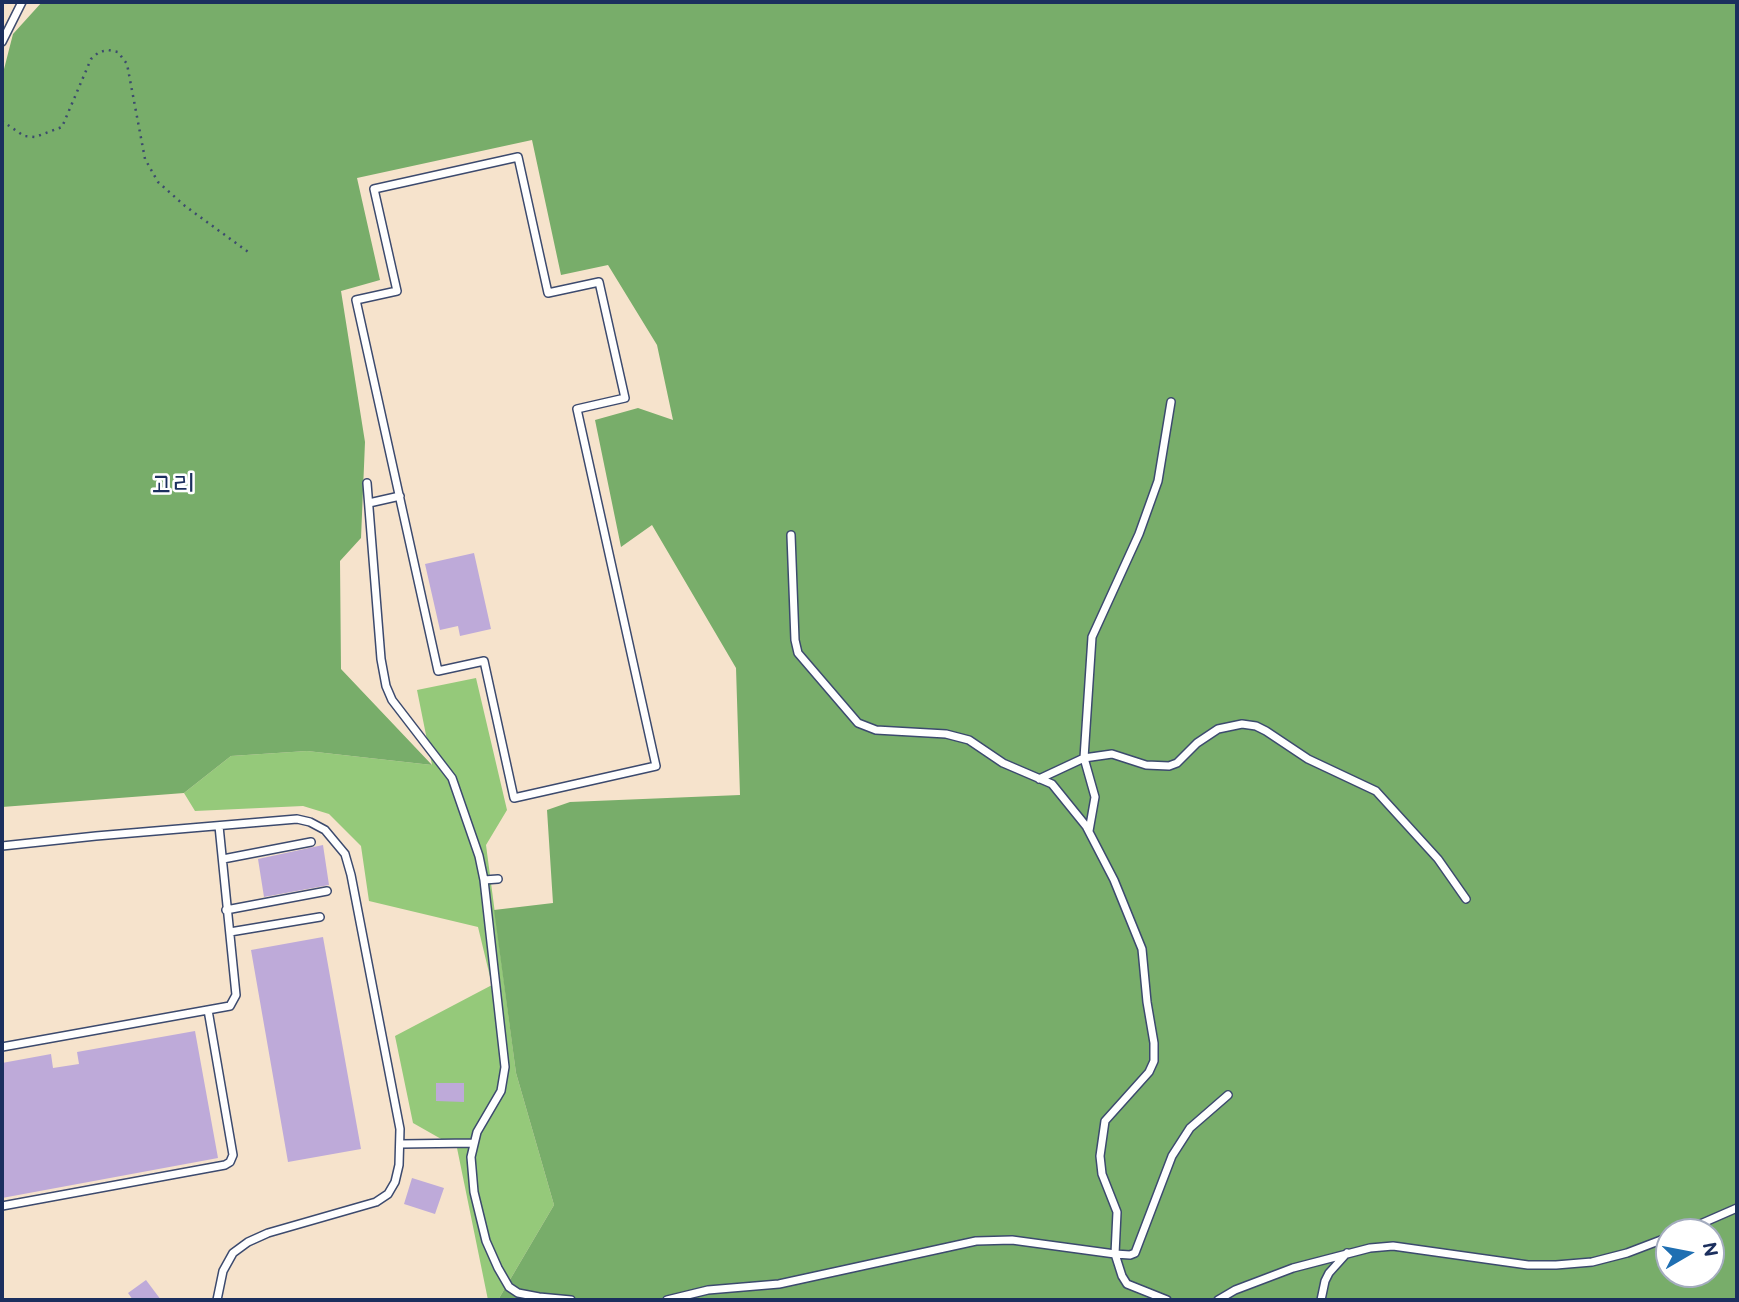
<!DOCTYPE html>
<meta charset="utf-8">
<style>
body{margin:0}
#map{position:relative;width:1739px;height:1302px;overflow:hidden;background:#f6e3cc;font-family:"Balsamiq Sans",sans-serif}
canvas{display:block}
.frame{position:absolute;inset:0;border:4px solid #1b2f5e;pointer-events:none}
.north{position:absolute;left:1655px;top:1218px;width:70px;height:70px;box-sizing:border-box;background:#fff;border:2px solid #a4acbf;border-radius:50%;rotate:80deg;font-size:19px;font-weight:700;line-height:28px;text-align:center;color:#1b2f5e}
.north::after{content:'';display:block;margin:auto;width:24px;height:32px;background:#1f6fb2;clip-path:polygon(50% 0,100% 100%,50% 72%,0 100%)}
</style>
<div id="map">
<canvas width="1739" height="1302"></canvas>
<div class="frame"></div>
<div class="north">N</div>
</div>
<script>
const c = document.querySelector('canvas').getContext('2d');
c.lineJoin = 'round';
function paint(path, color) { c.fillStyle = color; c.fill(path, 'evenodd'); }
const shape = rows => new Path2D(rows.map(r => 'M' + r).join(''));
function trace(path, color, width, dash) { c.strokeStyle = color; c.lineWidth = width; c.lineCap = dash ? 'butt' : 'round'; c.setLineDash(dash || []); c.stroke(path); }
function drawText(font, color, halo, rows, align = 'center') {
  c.font = font + ' "Balsamiq Sans","Poor Story",sans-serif'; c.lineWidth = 5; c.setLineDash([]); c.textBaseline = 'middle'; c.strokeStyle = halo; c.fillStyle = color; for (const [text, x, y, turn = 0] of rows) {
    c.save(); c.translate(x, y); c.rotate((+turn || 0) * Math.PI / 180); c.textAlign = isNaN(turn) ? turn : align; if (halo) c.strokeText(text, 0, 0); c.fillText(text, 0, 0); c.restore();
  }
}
paint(shape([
 [476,678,507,810,486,845,516,1073,554,1205,498,1300,488,1300,457,1148,413,1123,395,1036,492,985,478,927,369,901,361,846,329,814,303,806,195,811,184,793,231,756,307,751,432,765,417,690]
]), '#95c97a');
paint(shape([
 [42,2,1737,2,1737,1300,498,1300,554,1205,516,1073,494,910,553,903,547,810,570,802,740,795,736,668,652,525,621,547,595,420,638,408,673,420,657,345,608,265,561,275,532,140,357,178,380,280,341,291,365,442,361,538,340,561,341,669,432,765,307,751,231,756,184,793,2,807,2,77,13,34],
 [1669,1232,1711,1232,1711,1274,1669,1274]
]), '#78ad6a');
paint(shape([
 [474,553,491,629,460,636,458,626,440,630,425,564],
 [323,845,329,885,264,897,258,859],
 [323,937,361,1149,288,1162,251,950],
 [195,1031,218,1158,2,1198,2,1063,51,1054,53,1068,79,1064,77,1052],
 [436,1083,464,1083,464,1102,436,1101],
 [412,1178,444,1188,435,1214,404,1204],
 [146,1280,161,1300,133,1300,128,1293]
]), '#beaad9');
const lane = shape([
 [2,42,22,2],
 [518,157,548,293,599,282,625,398,577,409,656,766,514,798,484,661,438,671,356,300,397,291,374,189,518,157],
 [1171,402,1158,481,1139,534,1092,637,1084,758,1112,754,1146,765,1169,766,1177,763,1197,743,1218,729,1242,724,1256,726,1266,731,1308,759,1376,791,1438,859,1466,899],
 [367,483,381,659,386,686,392,700,452,778,479,856,484,880,505,1067,501,1091,477,1132,471,1157,474,1192,486,1241,498,1268,509,1287,518,1293,539,1297,571,1300],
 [369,503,400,496],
 [791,535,795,640,798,653,858,723,876,730,946,734,969,740,1003,763,1052,784,1086,826,1114,880,1142,949,1147,1002,1154,1043,1154,1061,1149,1072,1105,1121,1100,1156,1102,1174,1117,1212,1115,1254,1130,1255,1135,1253,1172,1156,1190,1128,1228,1095],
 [1039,779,1084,758,1095,797,1089,831],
 [2,846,96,836,297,819,310,822,325,830,345,854,351,875,400,1129,399,1165,395,1182,388,1194,376,1202,268,1233,248,1242,233,1253,223,1271,217,1300],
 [223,859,311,842],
 [484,880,498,879],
 [226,910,327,891],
 [230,932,320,917],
 [2,1047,230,1006,236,995,219,826],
 [401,1144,473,1143],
 [2,1206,225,1165,230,1162,233,1155,208,1010],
 [1682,1232,1737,1208],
 [667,1300,708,1290,779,1284,976,1241,1012,1240,1115,1254,1122,1276,1127,1284,1167,1300],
 [1218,1300,1235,1290,1293,1268,1370,1248,1393,1246,1528,1265,1556,1265,1592,1262,1627,1253,1669,1237],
 [1321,1300,1325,1281,1329,1273,1347,1253]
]);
trace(lane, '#3c4a6e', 10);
trace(shape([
 [2,121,24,136,35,137,62,127,91,59,99,52,108,50,118,52,127,64,145,159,158,182,185,206,251,254]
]), '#3c4a6e', 2.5, [2, 5]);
trace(lane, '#fff', 7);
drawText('28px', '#1b2f5e', '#fff', [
 ["고리",173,486]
]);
</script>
